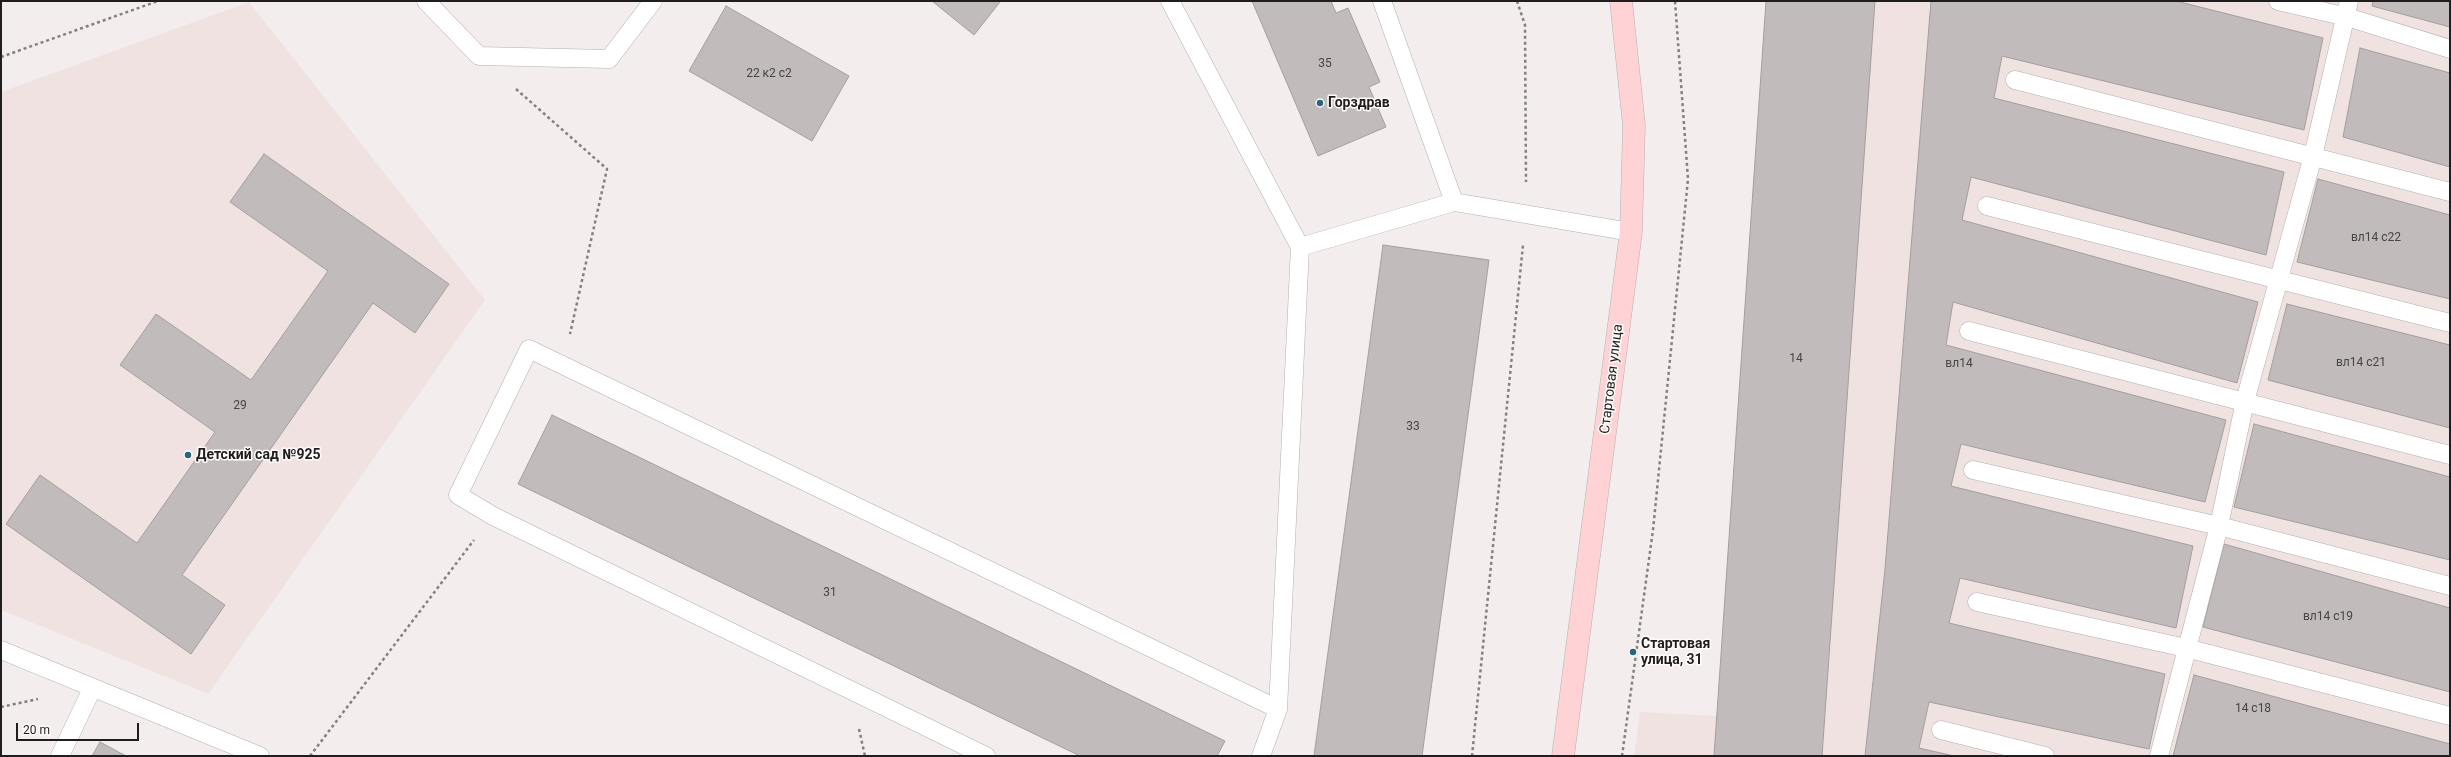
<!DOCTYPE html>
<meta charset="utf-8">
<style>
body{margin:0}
#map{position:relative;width:2451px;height:757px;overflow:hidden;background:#f3eeed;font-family:Roboto,sans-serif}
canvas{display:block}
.frame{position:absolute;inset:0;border:2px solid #1f1d1d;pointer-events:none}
.scale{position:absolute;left:16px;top:723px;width:123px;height:18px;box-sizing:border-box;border:2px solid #1f1d1d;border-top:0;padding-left:5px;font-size:12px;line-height:14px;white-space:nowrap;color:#1f1d1d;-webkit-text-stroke:3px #fffbfb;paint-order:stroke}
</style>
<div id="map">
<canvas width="2451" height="757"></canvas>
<div class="frame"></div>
<div class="scale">20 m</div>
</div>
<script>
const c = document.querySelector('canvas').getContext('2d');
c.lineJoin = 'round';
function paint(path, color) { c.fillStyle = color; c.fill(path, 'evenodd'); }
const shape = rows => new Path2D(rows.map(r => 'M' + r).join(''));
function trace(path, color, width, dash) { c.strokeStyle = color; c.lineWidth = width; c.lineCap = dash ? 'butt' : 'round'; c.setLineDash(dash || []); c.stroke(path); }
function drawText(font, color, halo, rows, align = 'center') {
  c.font = font + ' Roboto,sans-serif'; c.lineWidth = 3; c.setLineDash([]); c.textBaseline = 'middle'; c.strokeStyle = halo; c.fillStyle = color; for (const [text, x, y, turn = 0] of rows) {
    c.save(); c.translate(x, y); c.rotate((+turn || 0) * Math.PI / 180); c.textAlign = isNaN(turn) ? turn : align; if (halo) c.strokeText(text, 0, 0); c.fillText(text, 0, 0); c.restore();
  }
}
paint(shape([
 [1766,1,2450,1,2450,756,1634,756,1640,712,1718,716],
 [249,2,485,300,208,694,1,610,1,92]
]), '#f1e2e2');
const building = shape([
 [932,1,1000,1,1000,2,974,35,932,1],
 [1252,1,1331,1,1336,13,1348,8,1380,82,1369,87,1386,127,1318,156,1252,1],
 [1766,1,1875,1,1822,756,1714,756,1766,1],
 [1931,1,2176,1,2323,38,2304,130,2002,56,1994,98,2284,172,2266,255,1971,177,1962,220,2258,302,2237,383,1953,302,1946,345,2226,420,2205,502,1961,444,1951,486,2193,546,2176,628,1960,578,1949,623,2165,674,2149,749,1929,702,1919,748,1954,756,1865,756,1885,569,1931,1],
 [2373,1,2450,1,2450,27,2372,6,2373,1],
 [726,6,849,76,812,141,689,71,726,6],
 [2360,48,2450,73,2450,167,2343,137,2360,48],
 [264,154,449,284,415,333,373,303,182,575,225,605,191,654,6,524,40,475,137,543,215,432,120,365,156,314,251,380,328,271,230,202,264,154],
 [2318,179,2450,215,2450,299,2297,262,2318,179],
 [1383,245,1489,260,1422,756,1314,756,1383,245],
 [2287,304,2450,345,2450,428,2268,380,2287,304],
 [552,415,1225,741,1217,756,1080,756,518,484,552,415],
 [2254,424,2450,477,2450,560,2234,507,2254,424],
 [2224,544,2450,608,2450,692,2203,627,2224,544],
 [2194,675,2450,744,2450,756,2173,756,2194,675],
 [100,742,126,756,92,756,100,742]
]);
paint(building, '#c1bbbb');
trace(building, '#a49f9f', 1);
const lane = shape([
 [426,1,479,56,609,59,653,1],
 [1170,1,1300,247,1278,709,1261,756],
 [1382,1,1454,202,1631,232],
 [2278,1,2347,17,2450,49],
 [2015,80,2450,192],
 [1987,206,2450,323],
 [1300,247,1454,202],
 [1969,331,2450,455],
 [1973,470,2219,526,2450,586],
 [1977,602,2186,648,2450,716],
 [1,650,260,756],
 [1941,730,2045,756],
 [60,756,92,689],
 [986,756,493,516,458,495,529,349,1278,709],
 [2159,756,2219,526,2245,401,2313,156,2349,1]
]);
const secondary = shape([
 [1563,756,1631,232,1634,125,1621,1]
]);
trace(lane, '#b4afaf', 19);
trace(secondary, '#b4afaf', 23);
trace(shape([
 [1517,1,1525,25,1526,182],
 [1,57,158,1],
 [516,89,607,169,570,334],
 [1,707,38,699],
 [859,729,865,756],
 [310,756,474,540],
 [1472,756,1523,245],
 [1622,756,1653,530,1688,179,1675,1]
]), '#848080', 2.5, [3, 3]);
trace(lane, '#fff', 18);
trace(secondary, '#ffd3d6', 22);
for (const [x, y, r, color] of [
 [1320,103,4,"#2a657d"],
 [188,455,4,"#2a657d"],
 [1633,652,4,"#2a657d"]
]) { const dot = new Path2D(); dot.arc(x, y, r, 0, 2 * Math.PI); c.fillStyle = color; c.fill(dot); trace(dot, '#fffbfb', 1.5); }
drawText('12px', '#484444', null, [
 ["35",1325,64],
 ["22 к2 с2",769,74],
 ["вл14 с22",2376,238],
 ["14",1796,359],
 ["вл14 с21",2361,363],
 ["вл14",1959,364],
 ["29",240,406],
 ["33",1413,427],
 ["31",830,593],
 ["вл14 с19",2328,617],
 ["14 с18",2253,709]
]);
drawText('bold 14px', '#1f1d1d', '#fffbfb', [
 ["Горздрав",1328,103],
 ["Детский сад №925",196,455],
 ["Стартовая",1641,644],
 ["улица, 31",1641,660]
], 'left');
drawText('14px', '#1f1d1d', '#fffbfb', [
 ["Стартовая улица",1612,379,-83]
]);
</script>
